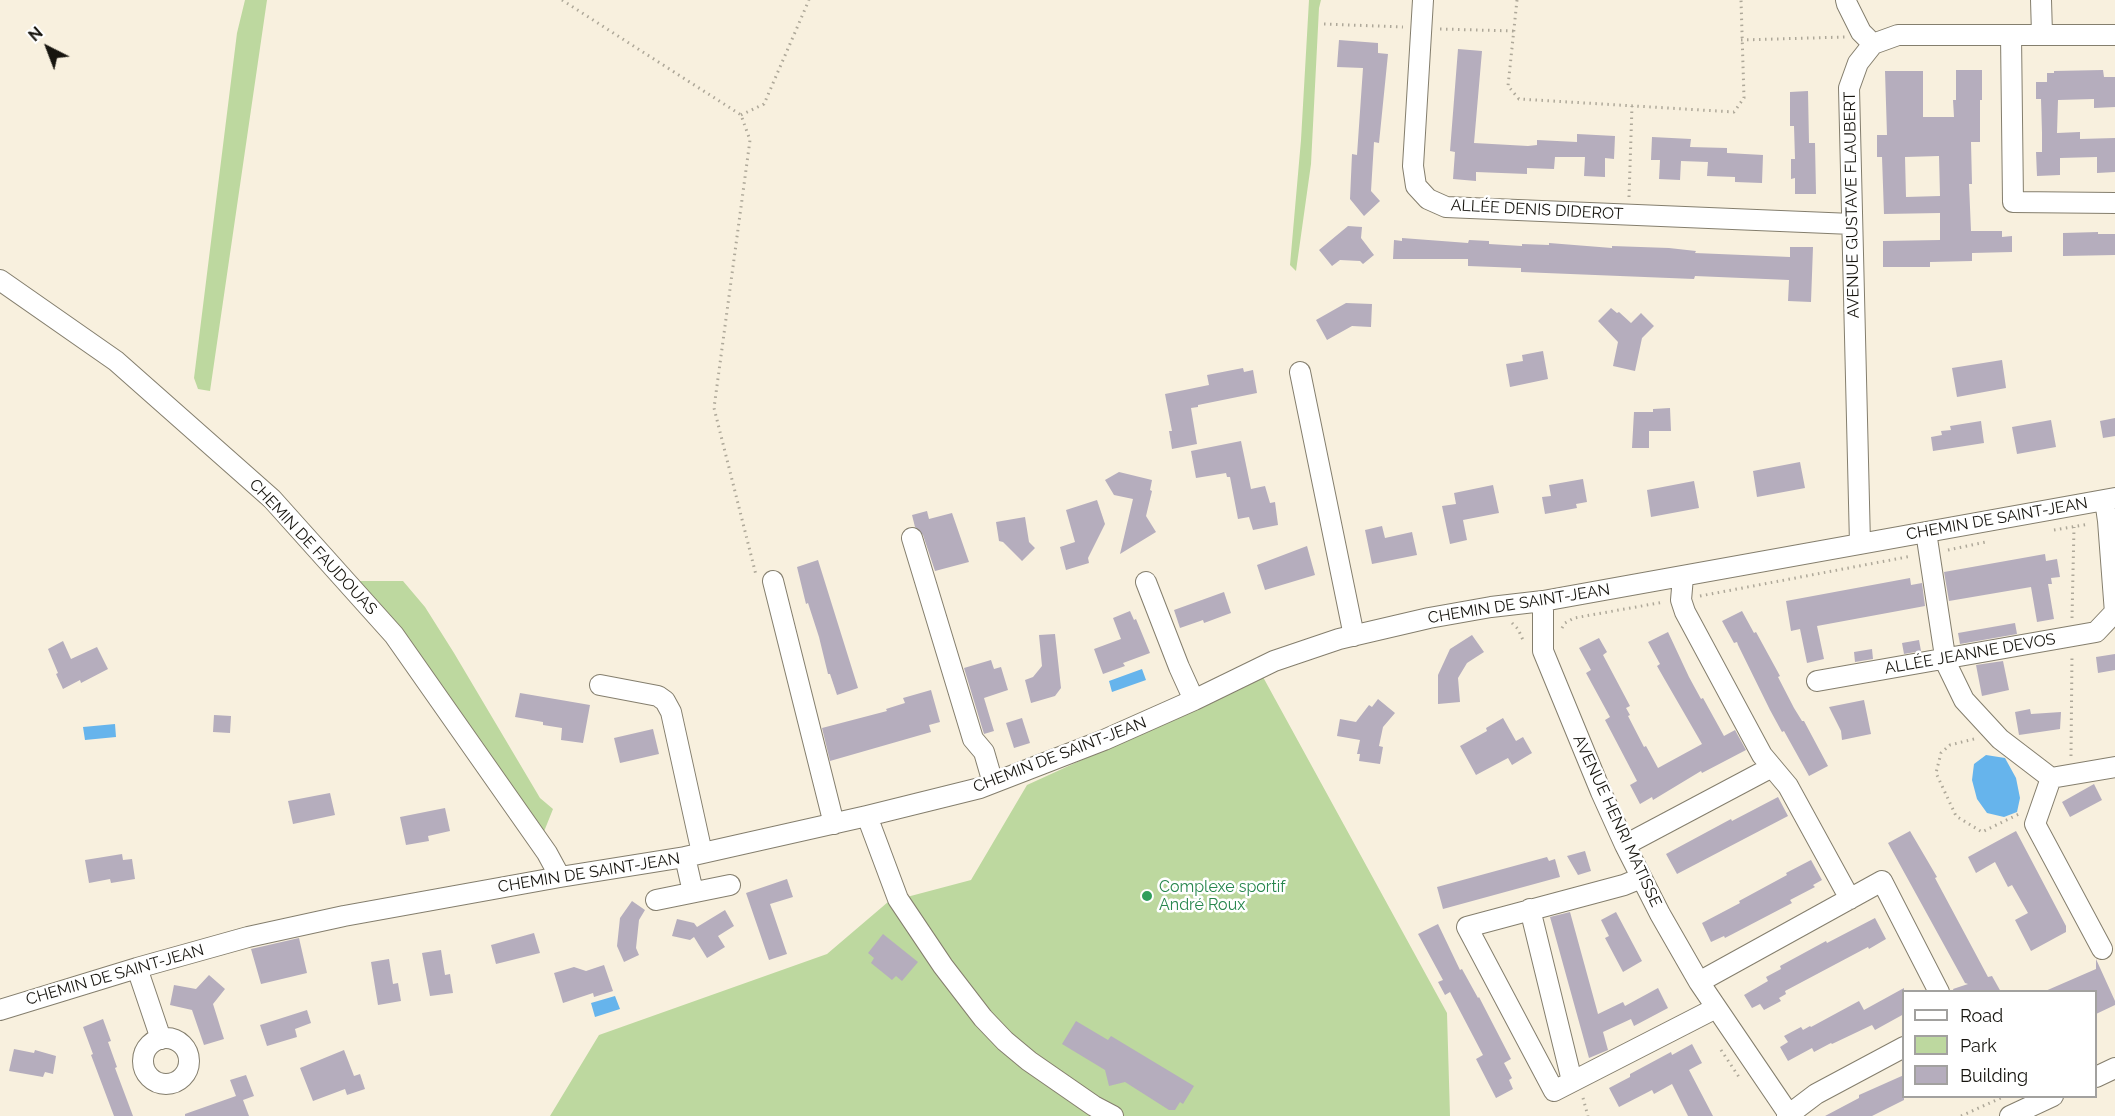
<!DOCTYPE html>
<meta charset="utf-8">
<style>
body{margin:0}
#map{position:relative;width:2115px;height:1116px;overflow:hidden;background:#f8f0de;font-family:Raleway,sans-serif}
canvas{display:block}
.legend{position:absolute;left:1902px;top:990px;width:195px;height:108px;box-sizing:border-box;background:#fff;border:2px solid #a2a19f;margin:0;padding:8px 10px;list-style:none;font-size:18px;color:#17150f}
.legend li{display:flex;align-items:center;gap:12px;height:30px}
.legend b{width:30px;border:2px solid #a2a19f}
.north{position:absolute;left:18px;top:18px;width:60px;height:60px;-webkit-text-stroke:4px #fff;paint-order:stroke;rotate:318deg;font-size:16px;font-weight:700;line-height:24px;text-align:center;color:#17150f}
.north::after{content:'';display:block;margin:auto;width:21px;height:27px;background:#17150f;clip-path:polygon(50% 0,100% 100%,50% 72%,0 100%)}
</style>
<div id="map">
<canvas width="2115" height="1116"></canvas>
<ul class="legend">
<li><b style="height:8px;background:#fff"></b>Road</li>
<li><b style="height:16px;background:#bdd89f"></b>Park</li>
<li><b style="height:16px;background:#b5adbd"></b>Building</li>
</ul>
<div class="north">N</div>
</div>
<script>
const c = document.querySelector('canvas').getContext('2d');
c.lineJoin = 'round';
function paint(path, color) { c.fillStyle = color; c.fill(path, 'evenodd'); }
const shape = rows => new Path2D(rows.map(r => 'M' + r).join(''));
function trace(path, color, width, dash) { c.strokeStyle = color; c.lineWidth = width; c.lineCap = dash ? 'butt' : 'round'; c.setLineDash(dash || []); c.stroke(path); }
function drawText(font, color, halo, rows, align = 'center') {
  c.font = font + ' Raleway,sans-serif'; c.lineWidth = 5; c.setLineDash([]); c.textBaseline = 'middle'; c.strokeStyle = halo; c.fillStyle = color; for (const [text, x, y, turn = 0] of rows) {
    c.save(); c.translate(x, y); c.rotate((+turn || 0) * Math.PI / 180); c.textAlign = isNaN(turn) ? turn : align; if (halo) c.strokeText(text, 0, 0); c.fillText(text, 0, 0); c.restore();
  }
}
paint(shape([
 [245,0,267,0,210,391,198,389,194,378,237,33],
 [1309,0,1321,0,1319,8,1311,164,1296,271,1290,265,1301,140],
 [357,581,403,581,425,607,454,653,540,798,553,809,543,834],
 [1263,677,1447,1013,1450,1116,550,1116,599,1035,827,954,888,902,971,880,1027,785]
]), '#bdd89f');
paint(shape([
 [1142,669,1146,680,1112,692,1109,681],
 [115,724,116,737,85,740,83,727],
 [1986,755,2005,758,2016,778,2020,798,2017,812,2004,817,1987,813,1977,799,1972,780,1974,764],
 [615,996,620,1009,595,1017,591,1003]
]), '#66b4ec');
paint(shape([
 [1339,40,1378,43,1378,53,1388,54,1379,143,1374,142,1371,191,1380,201,1364,216,1350,199,1352,154,1357,155,1363,68,1337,67],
 [1458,49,1482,51,1474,143,1528,146,1537,145,1537,140,1577,142,1577,134,1615,136,1614,159,1605,158,1605,177,1584,176,1585,157,1555,157,1554,169,1527,168,1527,174,1476,172,1476,181,1453,179,1455,152,1450,151],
 [1956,70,1982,70,1982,100,1980,100,1980,142,1971,142,1972,184,1969,184,1971,231,2002,231,2002,237,2012,236,2012,252,1972,253,1972,261,1930,262,1930,267,1883,267,1883,241,1940,240,1940,213,1884,214,1882,157,1877,157,1877,135,1887,135,1885,71,1923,71,1923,117,1954,117,1953,100,1956,100],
 [1939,156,1940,196,1906,197,1905,157],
 [2103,70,2104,77,2115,77,2115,107,2094,108,2094,99,2058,100,2057,133,2080,132,2080,139,2115,138,2115,172,2097,173,2097,157,2060,158,2060,175,2037,176,2036,152,2042,152,2042,133,2041,99,2036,99,2036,82,2047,82,2047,73,2054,73,2054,71],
 [1808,91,1809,143,1815,143,1816,194,1795,194,1795,178,1791,179,1791,159,1795,159,1794,126,1790,126,1790,92],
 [1652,137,1691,139,1690,147,1727,148,1727,153,1763,155,1762,183,1735,182,1735,177,1707,176,1708,162,1681,161,1680,180,1659,179,1660,160,1651,160],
 [1348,226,1362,227,1361,238,1374,255,1363,264,1360,261,1340,260,1332,266,1319,250],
 [2098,232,2098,234,2115,234,2115,255,2063,256,2063,233],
 [1402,238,1468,243,1469,240,1489,241,1489,244,1522,246,1522,244,1549,245,1549,243,1612,248,1612,246,1669,248,1696,251,1695,253,1790,257,1790,247,1813,247,1811,302,1788,301,1789,280,1695,276,1694,279,1521,272,1521,268,1468,266,1468,259,1393,259,1394,240,1402,241],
 [1346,303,1372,304,1371,327,1352,326,1327,340,1316,320],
 [1611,308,1617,313,1619,312,1631,323,1641,313,1654,326,1642,338,1635,371,1613,366,1618,342,1598,321],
 [1543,351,1548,379,1510,387,1506,364,1523,361,1522,355],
 [2002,360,2006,388,1957,397,1952,368],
 [1243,368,1244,372,1253,370,1257,393,1198,405,1198,407,1191,408,1197,444,1172,449,1169,431,1172,431,1165,394,1209,385,1207,375],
 [1670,408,1671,431,1649,431,1649,448,1632,448,1634,412,1653,412,1653,409],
 [2115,418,2115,436,2103,438,2100,421],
 [2051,420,2056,447,2017,454,2012,427],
 [1981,421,1984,443,1933,451,1931,437,1942,435,1941,431,1951,430,1950,426],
 [1241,441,1251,489,1265,486,1270,503,1275,502,1278,525,1253,530,1249,517,1238,519,1230,477,1227,477,1226,473,1196,478,1191,451],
 [1800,462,1805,488,1757,497,1753,471],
 [1119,472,1152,480,1150,490,1152,491,1146,516,1156,532,1120,554,1133,499,1114,495,1105,480],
 [1583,479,1587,502,1576,504,1577,508,1545,514,1542,497,1551,496,1549,485],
 [1694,481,1699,508,1651,517,1647,490],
 [1493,485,1499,513,1463,520,1467,540,1450,544,1442,506,1456,504,1454,493],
 [1097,500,1105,524,1088,558,1089,563,1066,570,1060,547,1075,542,1066,510],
 [927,511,929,519,952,513,969,562,935,571,923,535,915,527,912,515],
 [1025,517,1029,542,1035,548,1022,561,1003,542,999,541,996,522],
 [1382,526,1385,538,1412,532,1417,555,1372,564,1365,530],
 [1307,546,1315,575,1265,590,1257,565],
 [2045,554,2046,561,2057,559,2060,577,2051,578,2052,584,2048,584,2054,619,2037,622,2031,587,1949,601,1944,572],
 [818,560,858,688,837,695,830,674,828,674,819,637,808,603,806,604,797,567],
 [1910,578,1911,585,1922,583,1925,606,1817,626,1824,659,1807,663,1800,629,1791,631,1786,601],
 [1224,592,1231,613,1204,623,1203,620,1180,628,1174,610],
 [1130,611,1134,620,1136,619,1150,653,1123,663,1125,666,1103,674,1094,649,1121,639,1113,618],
 [1742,611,1754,633,1756,632,1780,676,1778,677,1794,708,1802,721,1804,721,1828,766,1809,776,1784,731,1782,732,1770,710,1738,645,1737,642,1734,643,1722,621],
 [2015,623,2017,634,1960,644,1958,633],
 [1668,632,1689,677,1701,699,1703,698,1724,736,1735,730,1746,750,1702,773,1701,771,1653,800,1652,797,1640,804,1630,785,1637,781,1605,720,1610,717,1586,673,1591,670,1579,648,1599,638,1607,652,1603,655,1630,706,1626,708,1630,715,1628,716,1644,747,1646,746,1658,768,1702,744,1665,680,1657,666,1660,664,1648,642],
 [1055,634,1061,688,1055,696,1031,703,1025,680,1033,677,1042,666,1039,635],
 [1472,635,1484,652,1467,663,1458,678,1460,702,1438,704,1438,675,1450,649],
 [1919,640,1921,651,1904,654,1902,643],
 [63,641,71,659,97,647,108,669,81,683,80,680,63,689,56,674,58,673,48,649],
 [1872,649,1873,659,1855,662,1854,652],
 [2115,654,2115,670,2098,673,2096,657],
 [991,660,994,669,1001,667,1008,690,984,698,994,731,984,734,964,668],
 [2003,661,2009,690,1982,696,1976,665],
 [931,690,940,722,929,725,931,732,830,761,822,728,887,711,886,709,905,703,903,698],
 [520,693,590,705,583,743,561,740,562,728,543,725,543,722,515,717],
 [1378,699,1395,713,1383,727,1379,746,1383,747,1380,764,1359,761,1360,754,1357,754,1360,740,1337,736,1340,719,1356,722,1369,705,1372,707],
 [1864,700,1871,734,1842,740,1841,731,1829,707],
 [2030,709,2031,714,2061,712,2060,729,2019,735,2015,712],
 [214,715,231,716,230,733,213,732],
 [1022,718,1030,743,1014,748,1006,723],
 [1503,718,1516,741,1523,737,1532,753,1512,765,1508,758,1476,775,1460,746,1487,731,1486,728],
 [653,729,659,754,620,763,614,738],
 [2094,784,2102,800,2070,817,2062,802],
 [330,793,335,815,293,824,288,801],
 [1778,797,1788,816,1677,874,1666,854,1731,819,1732,821],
 [445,808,450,831,428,836,429,841,406,845,400,817],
 [1910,831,1937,877,1935,878,1988,977,1992,976,2001,992,1954,992,1953,989,1968,984,1965,983,1888,843],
 [2016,831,2066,926,2066,932,2031,951,2015,920,2028,913,2012,885,2008,887,1995,862,1976,873,1968,857],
 [1585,851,1591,871,1578,875,1567,856],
 [122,854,123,860,132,859,135,879,111,883,110,879,89,883,85,860],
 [1547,857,1549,861,1555,859,1560,877,1443,909,1437,887],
 [1811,860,1822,880,1813,885,1815,887,1790,900,1792,903,1725,938,1724,936,1711,942,1702,923,1740,903,1739,901,1787,875,1786,873],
 [787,879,793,897,770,904,787,954,769,960,746,893],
 [632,901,645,910,639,920,636,948,639,955,624,962,617,946,620,918],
 [725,910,734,926,718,936,725,947,707,958,694,937,690,940,672,936,677,919,694,923,697,927],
 [1570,912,1598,1014,1623,1002,1625,1006,1658,988,1668,1008,1634,1026,1631,1019,1603,1032,1608,1050,1589,1058,1550,917],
 [1616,912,1642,961,1623,972,1605,938,1609,936,1601,920],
 [1875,918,1886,939,1869,949,1868,947,1785,991,1786,994,1779,998,1781,1001,1764,1010,1760,1004,1752,1008,1744,995,1768,981,1766,977,1781,969,1780,966,1826,941,1827,943],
 [1438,924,1460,970,1462,969,1478,998,1479,997,1511,1059,1504,1063,1512,1078,1509,1080,1513,1089,1496,1098,1476,1059,1483,1055,1450,992,1445,995,1438,982,1443,980,1418,934],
 [534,933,540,953,496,964,491,945],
 [883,934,918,962,902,981,896,976,892,980,871,963,874,958,868,953],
 [299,938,307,973,261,984,251,949],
 [441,950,445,975,450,974,453,993,430,996,422,953],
 [389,959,393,984,398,983,401,1001,378,1005,371,962],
 [2096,959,2115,1001,2115,1005,2096,1014,2096,992,2043,992,2096,969],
 [604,965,613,991,594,997,593,993,563,1003,554,973,574,967,586,971],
 [209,975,225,989,213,1004,224,1039,204,1045,192,1010,170,1005,174,985,196,989],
 [1904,988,1904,1014,1875,1030,1872,1025,1832,1044,1831,1043,1814,1052,1812,1048,1788,1061,1780,1047,1788,1042,1784,1036,1801,1027,1803,1030,1810,1026,1811,1027,1859,1001,1864,1010],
 [307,1010,311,1023,295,1029,297,1037,267,1046,260,1025],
 [103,1019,111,1041,108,1042,117,1067,115,1068,133,1116,114,1116,91,1055,93,1054,83,1027],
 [1076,1021,1108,1040,1111,1036,1194,1086,1183,1104,1180,1102,1175,1110,1169,1110,1125,1082,1109,1086,1105,1070,1062,1044],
 [1692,1044,1702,1063,1689,1070,1713,1116,1688,1116,1672,1084,1654,1094,1652,1090,1619,1107,1609,1088,1630,1077,1630,1074,1671,1052,1672,1055],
 [14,1049,34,1053,35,1050,56,1056,53,1074,45,1072,43,1077,9,1071],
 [344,1050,354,1076,360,1074,365,1089,347,1095,345,1089,313,1101,300,1068],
 [246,1075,254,1096,243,1100,249,1116,185,1116,185,1114,236,1096,230,1080],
 [1904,1075,1904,1100,1872,1116,1825,1116,1859,1098,1859,1095]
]), '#b5adbd');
const minor = shape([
 [1423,0,1413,166,1416,186,1428,199,1446,207,1852,224],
 [1846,0,1847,4,1861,32,1873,44],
 [2041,0,2042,34],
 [2011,35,2013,202,2115,203],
 [0,280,116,361,272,499,394,635,547,853,560,877],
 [1300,372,1354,636],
 [2105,500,2108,521,2115,613],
 [1926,532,1946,663,1964,700,2000,739,2051,778,2115,767],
 [912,538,973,739,984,752,993,783],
 [1860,544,1849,88,1858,63,1873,44,1898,35,2115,35],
 [1683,577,1681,600,1685,612,1762,755,1788,786,1850,899],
 [773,581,834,824],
 [1146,582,1179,667,1194,700],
 [1543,601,1543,651,1601,792,1625,845,1660,914,1699,982,1790,1116],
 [1817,681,2096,632,2114,613],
 [600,685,658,696,665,701,671,712,702,853],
 [2051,778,2035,824,2102,949],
 [867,816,898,899,943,966,983,1018,1005,1041,1029,1061,1094,1106,1113,1116],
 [1625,845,1772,767],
 [685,857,693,892],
 [1641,878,1624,885,1467,927,1554,1091,1716,1008],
 [656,900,730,885],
 [1530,909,1572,1081],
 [137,968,161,1039],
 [1699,982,1882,881,1939,992],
 [0,1010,137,968,248,937,344,916,560,877,685,857,867,816,980,788,1104,740,1194,700,1274,661,1339,639,1429,618,1491,607,1543,601,2115,498],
 '143 1061a23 23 0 1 1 46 0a23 23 0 1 1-46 0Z',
 [2096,1077,2115,1068],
 [1787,1116,1816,1094,1904,1047],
 [2010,1116,2053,1096]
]);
trace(minor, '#847e6d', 22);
trace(shape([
 [562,0,741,115,750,140,714,408,756,575],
 [1517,0,1508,86,1519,99,1734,112,1744,98,1741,0],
 [1324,24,1403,27],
 [1440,29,1514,31],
 [1741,40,1845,37],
 [741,115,764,104,809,0],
 [1629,197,1632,106],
 [2054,530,2089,524],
 [1948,550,1986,542],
 [1700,596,1912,556],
 [2072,618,2074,527],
 [1512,623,1518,629,1523,640],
 [1562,628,1565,623,1574,618,1664,602],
 [1974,739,1950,745,1941,753,1936,773,1956,816,1982,832,2019,814],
 [2071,756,2072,654],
 [1721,1050,1739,1077],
 [1583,1098,1588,1116],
 [1961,1116,2003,1097]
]), '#aea899', 3, [1.5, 4.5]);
trace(minor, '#fff', 20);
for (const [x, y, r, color] of [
 [1147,896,6,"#2e9e5b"]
]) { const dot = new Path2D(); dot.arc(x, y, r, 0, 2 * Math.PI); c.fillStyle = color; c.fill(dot); trace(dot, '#fff', 2); }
drawText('16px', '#17150f', '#fff', [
 ["AVENUE GUSTAVE FLAUBERT",1852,205,-91],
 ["ALLÉE DENIS DIDEROT",1537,210,3],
 ["CHEMIN DE SAINT-JEAN",1997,519,-10],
 ["CHEMIN DE FAUDOUAS",313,547,47],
 ["CHEMIN DE SAINT-JEAN",1519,604,-9],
 ["ALLÉE JEANNE DEVOS",1970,654,-10],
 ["CHEMIN DE SAINT-JEAN",1060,755,-21],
 ["AVENUE HENRI MATISSE",1617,821,65],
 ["CHEMIN DE SAINT-JEAN",589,873,-9],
 ["CHEMIN DE SAINT-JEAN",115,975,-16]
]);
drawText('16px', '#27864d', '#fff', [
 ["Complexe sportif",1159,887],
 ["André Roux",1159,905]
], 'left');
</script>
